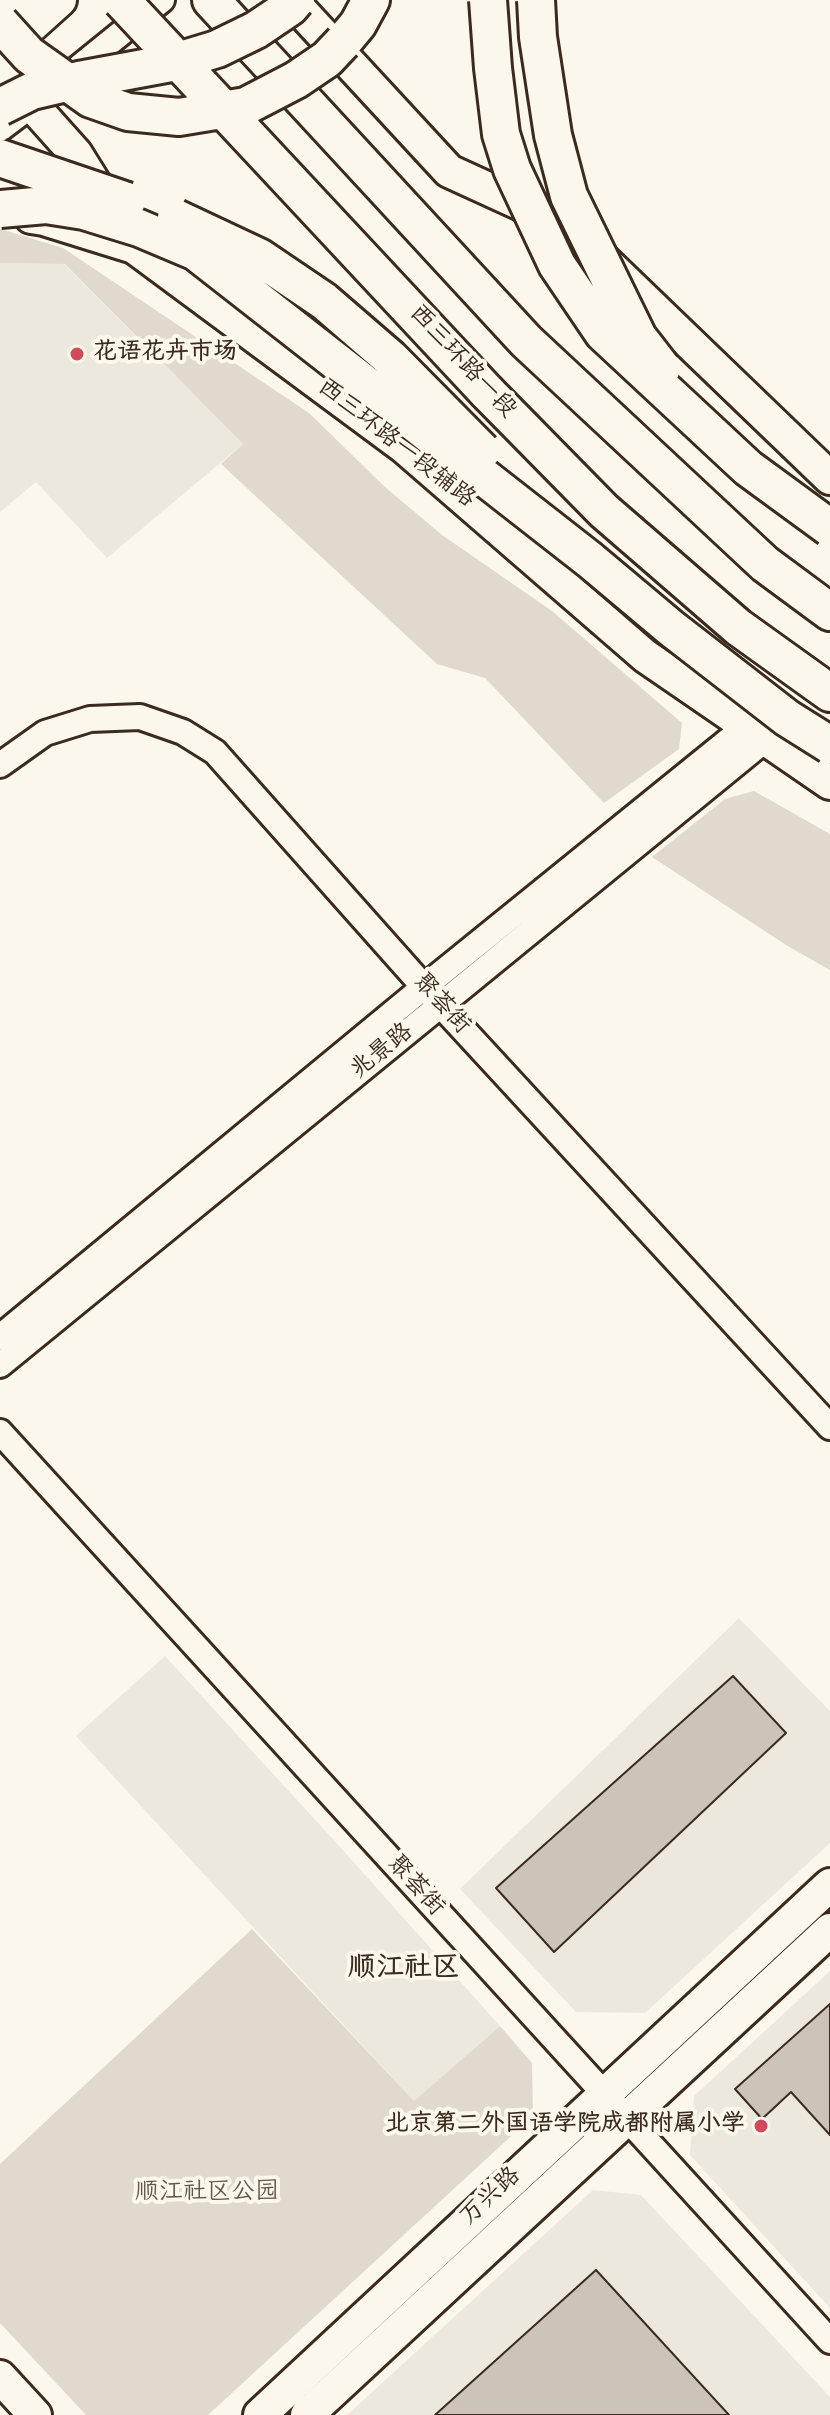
<!DOCTYPE html>
<meta charset="utf-8">
<style>
body{margin:0}
canvas{display:block;background:#fbf7ec}
</style>
<canvas width="830" height="2415"></canvas>
<script>
const c = document.querySelector('canvas').getContext('2d');
c.lineJoin = 'round';
function paint(path, color) { c.fillStyle = color; c.fill(path, 'evenodd'); }
const shape = rows => new Path2D(rows.map(r => 'M' + r).join(''));
function trace(path, color, width, dash) { c.strokeStyle = color; c.lineWidth = width; c.lineCap = dash ? 'butt' : 'round'; c.setLineDash(dash || []); c.stroke(path); }
function drawText(font, color, halo, rows, align = 'center') {
  c.font = font + ' "Gochi Hand","LXGW WenKai TC",sans-serif'; c.lineWidth = 8; c.setLineDash([]); c.textBaseline = 'middle'; c.strokeStyle = halo; c.fillStyle = color; for (const [text, x, y, turn = 0] of rows) {
    c.save(); c.translate(x, y); c.rotate((+turn || 0) * Math.PI / 180); c.textAlign = isNaN(turn) ? turn : align; if (halo) c.strokeText(text, 0, 0); c.fillText(text, 0, 0); c.restore();
  }
}
paint(shape([
 [0,263,64,264,243,444,107,558,36,482,0,512],
 [739,1618,830,1711,830,1843,645,2013,576,2012,460,1889],
 [165,1656,341,1848,500,2026,414,2101,76,1736],
 [830,1971,830,2308,690,2155,694,2096],
 [593,2190,641,2195,830,2397,830,2415,347,2415]
]), '#ede8dd');
paint(shape([
 [0,229,63,248,309,413,385,487,442,535,552,611,682,723,679,749,604,803,485,678,437,664,221,464,243,444,65,264,0,263],
 [754,791,830,834,830,970,786,945,652,857,725,799],
 [252,1929,414,2101,500,2026,532,2063,533,2116,208,2415,86,2415,0,2323,0,2164]
]), '#dfd9ce');
const building = shape([
 [733,1676,786,1733,554,1952,496,1888,733,1676],
 [830,2004,830,2135,791,2092,762,2119,735,2089,830,2004],
 [596,2270,729,2415,435,2415,596,2270]
]);
paint(building, '#ccc4b9');
trace(building, '#3b2a1e', 2);
const minor = shape([
 [62,81,162,0],
 [0,129,33,104],
 [0,765,45,733,90,719,140,717,183,732,215,752,424,987,830,1427],
 [0,1337,424,987,745,727],
 [0,1365,765,740],
 [0,1432,830,2341]
]);
const major = shape([
 [291,0,449,171,567,225,830,478],
 [0,21,24,0],
 [0,54,60,0],
 [0,69,76,154,134,247,404,447,645,656,830,783],
 [31,217,44,219,134,247],
 [0,2377,35,2415],
 [260,2415,830,1885],
 [307,2415,830,1930]
]);
const highway = shape([
 [211,0,526,341,765,564,830,612],
 [343,42,358,24,371,0],
 [487,392,604,511,738,627,830,693]
]);
trace(minor, '#3b2a1e', 30);
trace(major, '#3b2a1e', 38);
trace(highway, '#3b2a1e', 42);
trace(minor, '#fbf7ec', 24);
trace(major, '#fbf7ec', 32);
trace(highway, '#fbf7ec', 36);
const highwayBridge = shape([
 [121,0,487,392],
 [488,0,493,68,501,134,512,169,557,265,603,333,748,468,830,528],
 [536,0,538,37,553,135,569,196,638,337,662,368],
 [0,23,29,55,91,99,128,112,179,117,246,106,296,80,327,59,343,42],
 [0,107,32,91,79,80,171,63,217,49,256,30,290,7,296,0],
 [0,158,127,201],
 [0,209,46,205,84,211,139,228,196,252,590,560,671,628,787,718,830,745],
 [176,218,259,257,324,301,390,358,482,451]
]);
trace(highwayBridge, '#3b2a1e', 42, []);
trace(highwayBridge, '#fbf7ec', 36);
for (const [x, y, r, color] of [
 [77,354,8,"#d1495b"],
 [761,2126,8,"#d1495b"]
]) { const dot = new Path2D(); dot.arc(x, y, r, 0, 2 * Math.PI); c.fillStyle = color; c.fill(dot); trace(dot, '#fbf7ec', 3); }
drawText('bold 24px', '#3b2a1e', '#fbf7ec', [
 ["花语花卉市场",93,354],
 ["北京第二外国语学院成都附属小学",745,2126,"right"]
], 'left');
drawText('24px', '#3b2a1e', '#fbf7ec', [
 ["西三环路一段",461,363,47],
 ["西三环路一段辅路",395,445,38],
 ["聚荟街",440,1005,48],
 ["兆景路",383,1053,-39],
 ["聚荟街",414,1887,48],
 ["万兴路",492,2198,-43]
]);
drawText('24px', '#64564a', '#fbf7ec', [
 ["顺江社区公园",207,2194]
]);
drawText('bold 28px', '#3b2a1e', '#fbf7ec', [
 ["顺江社区",404,1971]
]);
</script>
